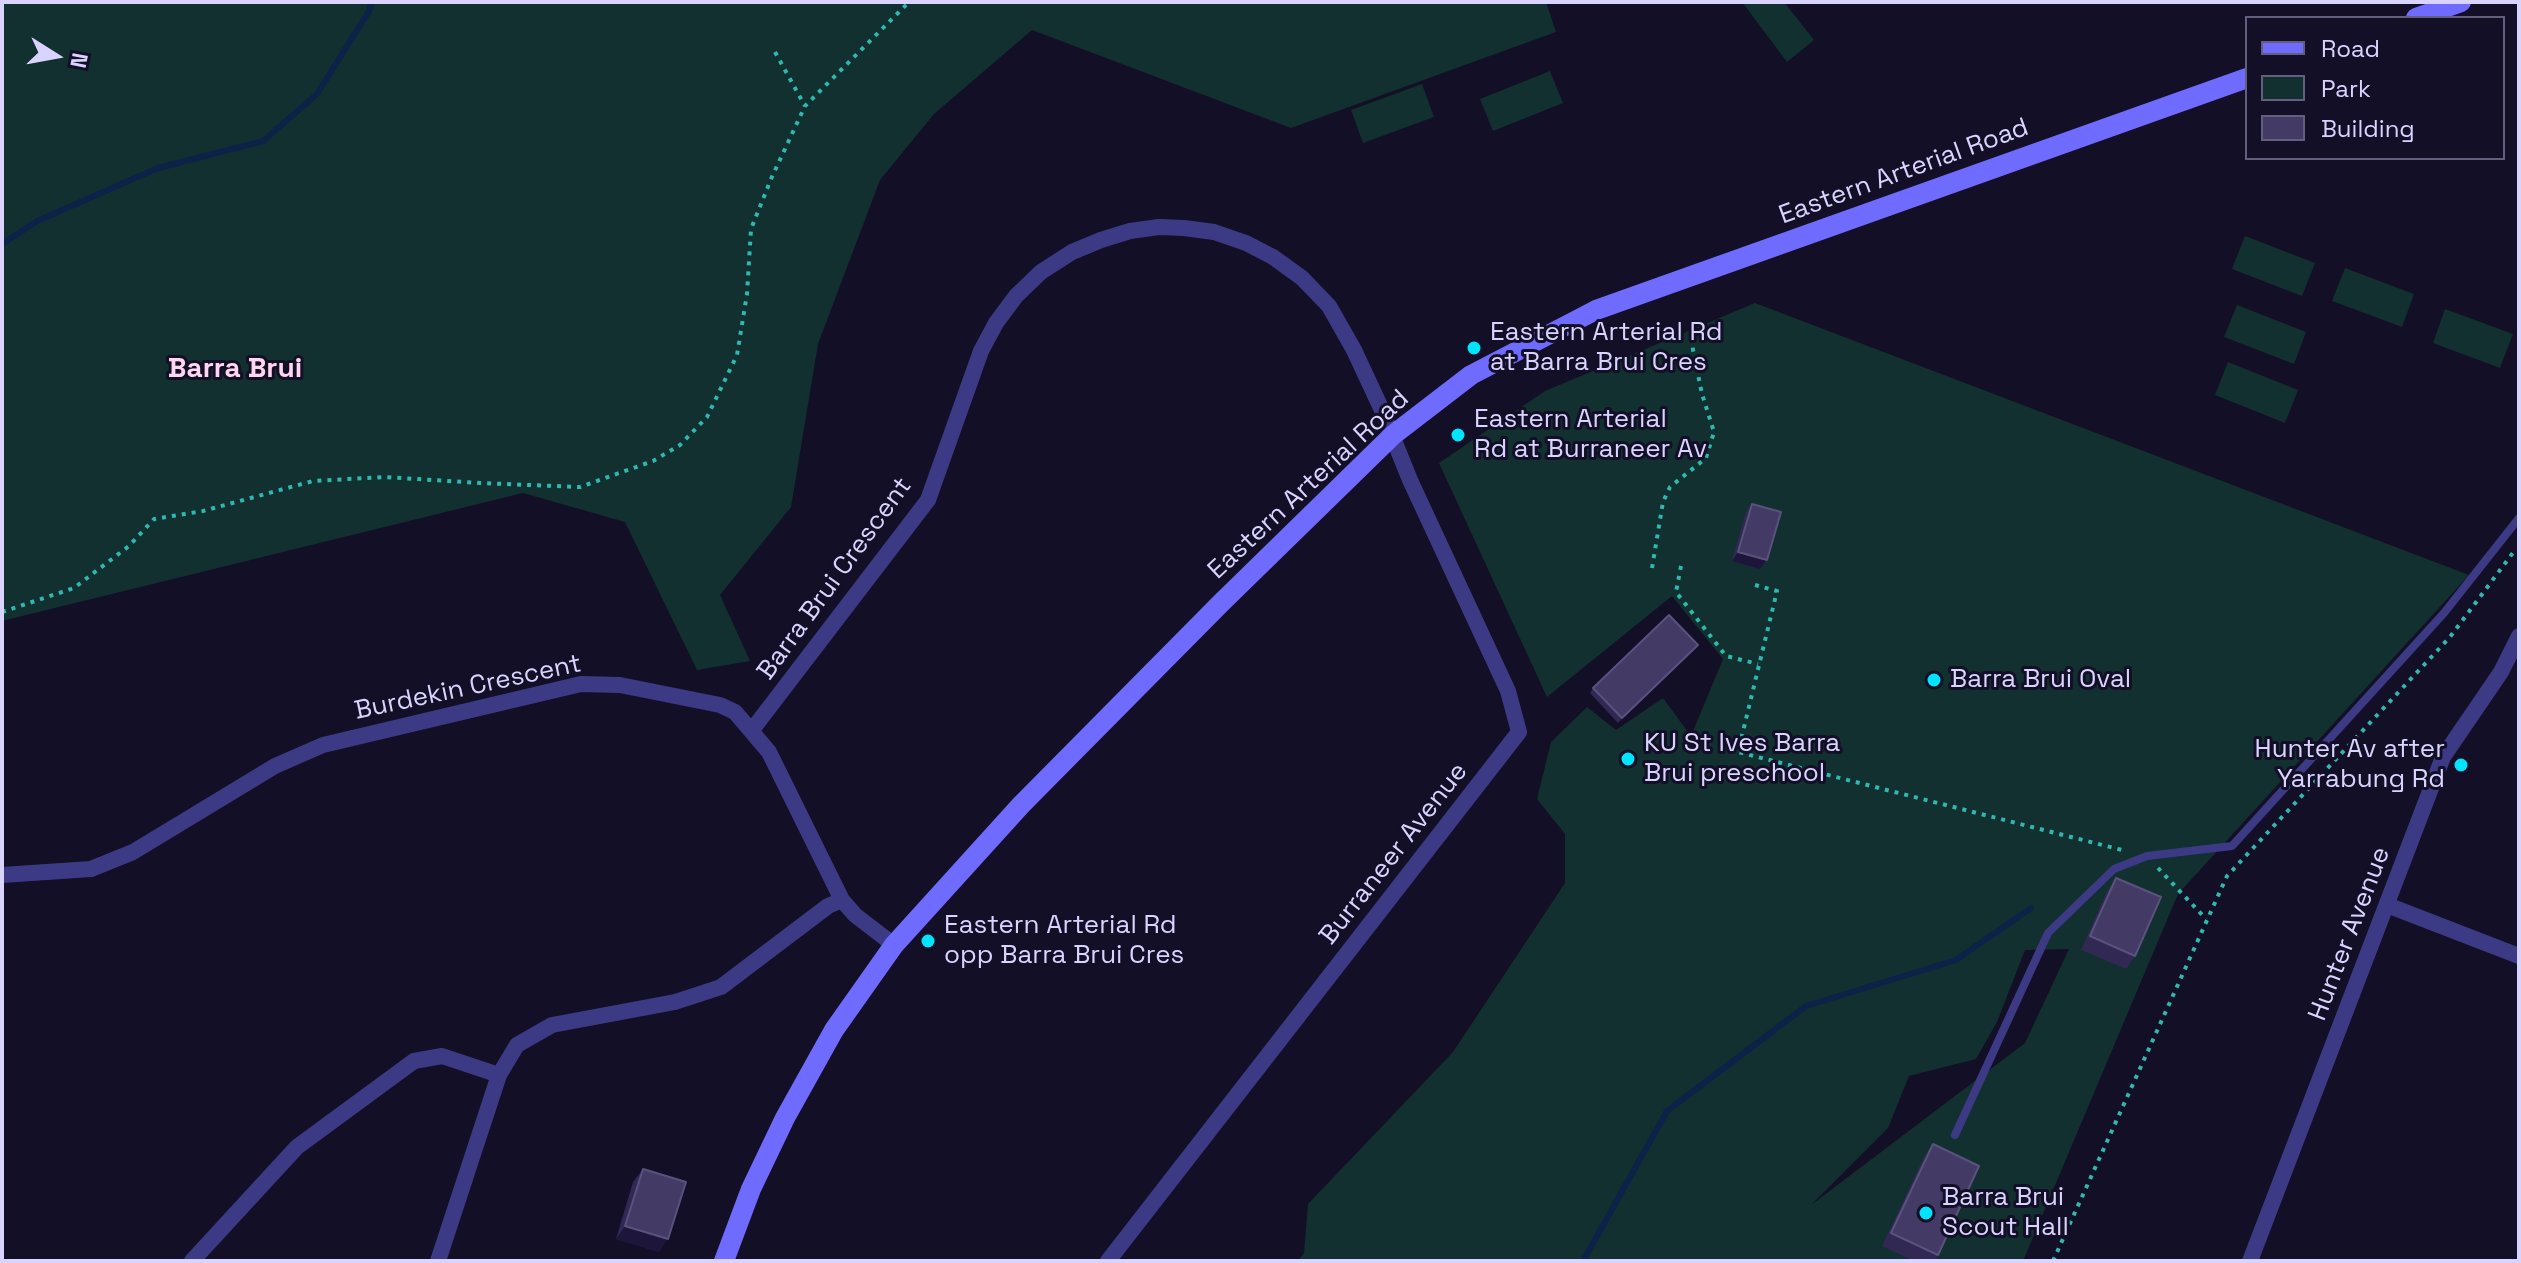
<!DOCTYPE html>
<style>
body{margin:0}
#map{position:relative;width:2521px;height:1263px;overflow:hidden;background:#130f26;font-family:"Space Grotesk",sans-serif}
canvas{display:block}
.frame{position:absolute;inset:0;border:4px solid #d9d4ff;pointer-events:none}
.legend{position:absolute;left:2245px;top:16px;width:260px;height:144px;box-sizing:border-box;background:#130f26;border:2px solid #625e7d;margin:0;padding:10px 14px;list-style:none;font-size:24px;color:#d9d4ff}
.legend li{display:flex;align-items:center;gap:16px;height:40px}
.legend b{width:40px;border:2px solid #625e7d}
.north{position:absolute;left:16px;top:16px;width:80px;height:80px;-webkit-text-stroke:6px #130f26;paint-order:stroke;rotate:101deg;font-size:22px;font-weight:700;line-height:32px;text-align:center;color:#d9d4ff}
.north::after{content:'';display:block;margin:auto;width:28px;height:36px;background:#d9d4ff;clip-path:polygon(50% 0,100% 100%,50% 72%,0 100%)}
</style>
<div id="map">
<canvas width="2521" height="1263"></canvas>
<div class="frame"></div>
<ul class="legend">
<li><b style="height:10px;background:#6f6bff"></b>Road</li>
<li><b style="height:22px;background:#12302f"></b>Park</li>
<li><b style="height:22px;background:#433a66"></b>Building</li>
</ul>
<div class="north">N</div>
</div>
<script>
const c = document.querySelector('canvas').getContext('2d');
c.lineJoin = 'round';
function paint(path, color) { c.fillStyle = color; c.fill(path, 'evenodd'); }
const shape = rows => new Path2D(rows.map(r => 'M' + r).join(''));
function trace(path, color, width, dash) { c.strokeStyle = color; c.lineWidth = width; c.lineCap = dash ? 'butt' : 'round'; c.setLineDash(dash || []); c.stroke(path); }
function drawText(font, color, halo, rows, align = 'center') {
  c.font = font + ' "Space Grotesk",sans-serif'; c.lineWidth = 6; c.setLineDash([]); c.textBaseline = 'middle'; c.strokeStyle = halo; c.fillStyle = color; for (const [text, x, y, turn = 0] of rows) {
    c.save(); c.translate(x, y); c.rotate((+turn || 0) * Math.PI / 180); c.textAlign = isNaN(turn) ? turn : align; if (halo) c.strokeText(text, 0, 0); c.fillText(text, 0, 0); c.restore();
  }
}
paint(shape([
 [2,2,1546,2,1556,32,1291,128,1032,30,934,114,880,180,818,344,791,507,720,595,750,661,697,670,625,522,523,493,2,621],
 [1742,2,1784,2,1814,40,1787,62],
 [1550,71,1563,103,1493,131,1480,99],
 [1422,84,1434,117,1363,143,1351,110],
 [2245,236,2315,263,2302,296,2232,269],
 [2345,268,2414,294,2402,327,2332,301],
 [1755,303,2469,575,2178,894,2023,1261,1298,1261,1304,1253,1308,1204,1453,1052,1565,883,1565,834,1537,799,1551,742,1587,707,1616,730,1663,698,1691,736,1723,659,1672,596,1547,697,1439,463,1545,391],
 [2069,949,2025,1043,1811,1205,1888,1128,1909,1076,1976,1059,1997,1022,2025,950],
 [2237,305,2306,332,2294,364,2224,337],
 [2445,309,2513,334,2500,368,2433,343],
 [2228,362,2298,390,2285,423,2215,395]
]), '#12302f');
trace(shape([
 [2,244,37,221,158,168,263,141,317,94,369,11,372,2],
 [1583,1261,1667,1111,1806,1006,1956,960,2031,908]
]), '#0c2248', 6);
trace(shape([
 [775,52,805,106],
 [1681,566,1676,592,1726,656,1758,664],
 [1652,568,1663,502,1670,487,1706,458,1714,432,1702,394,1693,350,1691,320],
 [1755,585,1777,591,1738,752,2122,850],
 [2,612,74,588,129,546,154,519,203,511,313,481,385,477,480,483,580,487,653,461,680,445,707,417,737,355,747,294,751,229,771,179,805,106,909,2],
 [2158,868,2206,919],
 [2053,1261,2227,876,2450,637,2515,550]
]), '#2fb8b0', 4, [4, 6]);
trace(shape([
 [1955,1135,2048,933,2114,869,2147,856,2232,846,2444,613,2519,518]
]), '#3d3a85', 8);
trace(shape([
 [752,730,928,500,981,351,996,323,1016,296,1041,272,1072,252,1101,240,1130,231,1159,227,1184,228,1214,232,1246,243,1273,257,1302,278,1329,306,1354,350,1381,408,1410,480,1508,691,1519,732,1108,1261],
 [2,875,91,869,133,852,275,766,323,745,581,684,620,685,720,705,735,712,769,752,842,900,855,915,894,945],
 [2387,905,2519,956],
 [192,1261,297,1147,414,1061,442,1056,499,1075],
 [438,1261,499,1075,517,1045,552,1025,675,1002,721,987,828,906,842,900],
 [2250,1261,2443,757,2501,672,2519,636]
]), '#3d3a85', 16);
trace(shape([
 [2416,18,2461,2],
 [724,1261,751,1189,785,1118,834,1030,894,945,1021,805,1221,603,1393,435,1471,375,1596,310,2247,78]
]), '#6f6bff', 20);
paint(shape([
 [1752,504,1767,560,1760,569,1732,561,1746,512],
 [1698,645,1618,723,1590,693,1593,688],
 [2116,878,2135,956,2126,969,2081,950,2107,891],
 [1933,1144,1938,1255,1934,1261,1914,1261,1882,1246,1924,1157],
 [643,1169,659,1252,616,1239,633,1182]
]), '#312854');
paint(shape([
 [1738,552,1767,560,1760,569,1732,561],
 [1698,645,1695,649,1618,723,1622,718],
 [625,1226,668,1239,659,1252,616,1239]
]), '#1d163a');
const building = shape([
 [1752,504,1781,512,1767,560,1738,552,1752,504],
 [1669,615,1698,645,1622,718,1593,688,1669,615],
 [2116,878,2161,897,2135,956,2090,936,2116,878],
 [1933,1144,1979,1166,1938,1255,1891,1233,1933,1144],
 [643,1169,686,1182,668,1239,625,1226,643,1169]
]);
paint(building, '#433a66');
trace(building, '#5a527e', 2);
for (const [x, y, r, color] of [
 [1474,348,8,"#00e5ff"],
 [1458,435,8,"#00e5ff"],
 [1934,680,8,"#00e5ff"],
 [1628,759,8,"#00e5ff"],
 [2461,765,8,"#00e5ff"],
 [928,941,8,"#00e5ff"],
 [1926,1213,8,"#00e5ff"]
]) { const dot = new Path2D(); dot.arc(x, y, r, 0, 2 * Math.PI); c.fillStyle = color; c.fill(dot); trace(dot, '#130f26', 3); }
drawText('26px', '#d9d4ff', '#130f26', [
 ["Eastern Arterial Road",1904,172,-20],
 ["Eastern Arterial Road",1309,485,-43],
 ["Barra Brui Crescent",835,579,-54],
 ["Burdekin Crescent",468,688,-12],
 ["Burraneer Avenue",1394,854,-52],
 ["Hunter Avenue",2350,934,-69]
]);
drawText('26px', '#d9d4ff', '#130f26', [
 ["Eastern Arterial Rd",1490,333],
 ["at Barra Brui Cres",1490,363],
 ["Eastern Arterial",1474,420],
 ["Rd at Burraneer Av",1474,450],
 ["Barra Brui Oval",1950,680],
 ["KU St Ives Barra",1644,744],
 ["Brui preschool",1644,774],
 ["Hunter Av after",2445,750,"right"],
 ["Yarrabung Rd",2445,780,"right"],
 ["Eastern Arterial Rd",944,926],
 ["opp Barra Brui Cres",944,956],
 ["Barra Brui",1942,1198],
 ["Scout Hall",1942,1228]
], 'left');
drawText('bold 28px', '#ffd6f0', '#130f26', [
 ["Barra Brui",235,369]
]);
</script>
